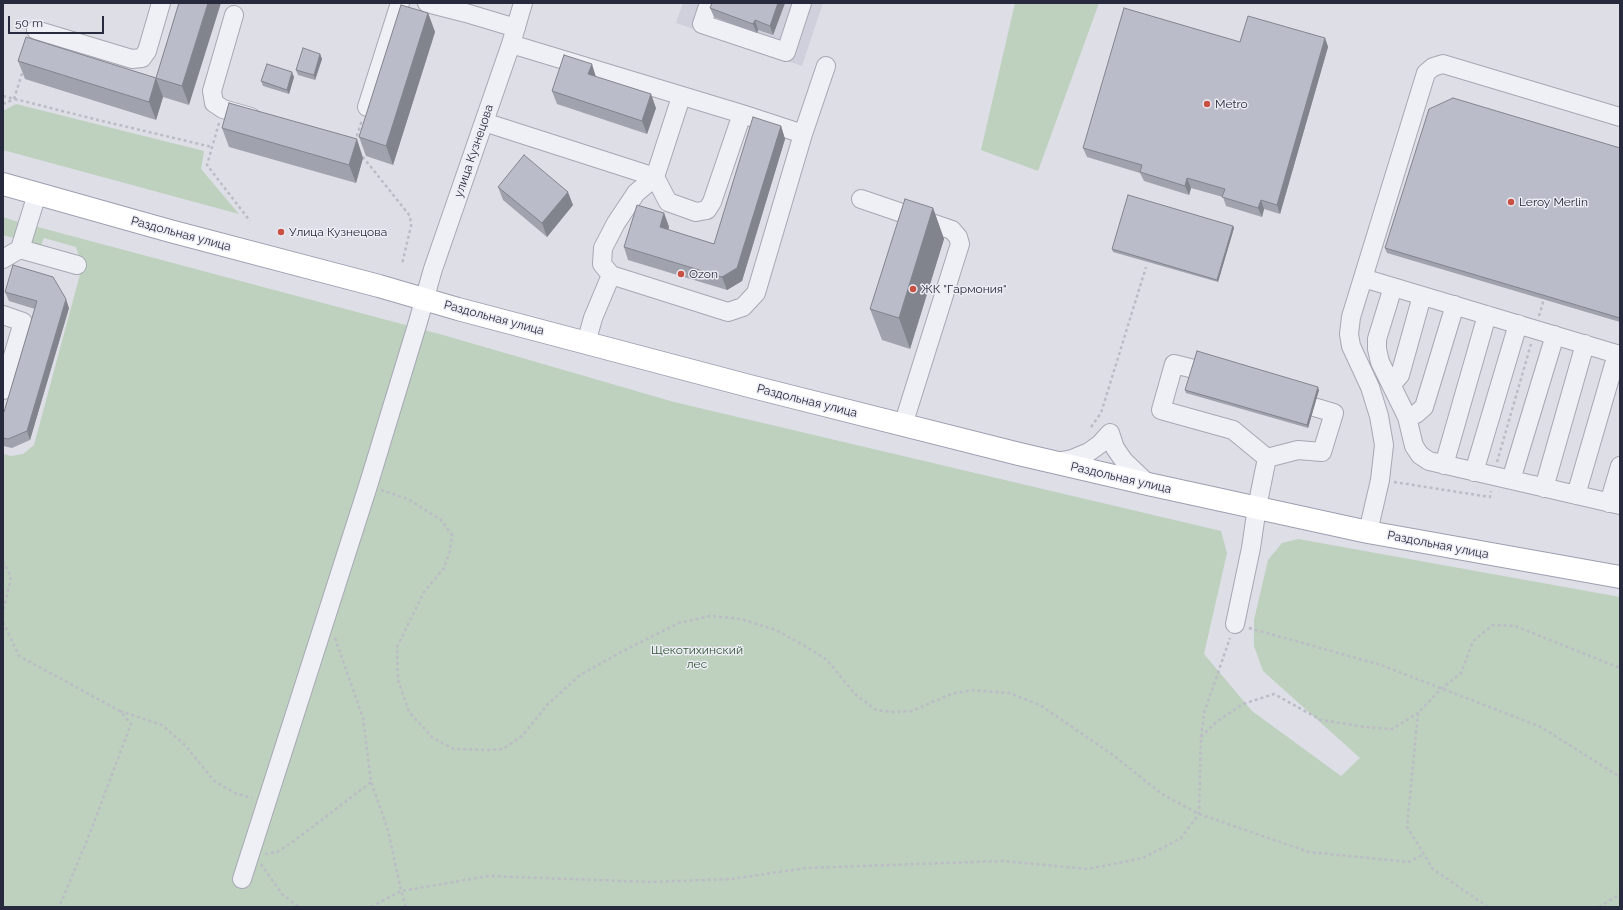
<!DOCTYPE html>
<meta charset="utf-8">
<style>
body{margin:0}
#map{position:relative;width:1623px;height:910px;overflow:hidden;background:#dddee6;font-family:Raleway,sans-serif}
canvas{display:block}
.frame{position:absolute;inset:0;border:4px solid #27293c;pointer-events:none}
.scale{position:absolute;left:8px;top:16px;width:96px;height:18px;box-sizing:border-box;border:2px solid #27293c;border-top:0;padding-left:5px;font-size:12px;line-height:14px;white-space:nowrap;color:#27293c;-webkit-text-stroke:3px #ecedf4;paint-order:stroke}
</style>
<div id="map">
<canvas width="1623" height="910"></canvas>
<div class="frame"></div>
<div class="scale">50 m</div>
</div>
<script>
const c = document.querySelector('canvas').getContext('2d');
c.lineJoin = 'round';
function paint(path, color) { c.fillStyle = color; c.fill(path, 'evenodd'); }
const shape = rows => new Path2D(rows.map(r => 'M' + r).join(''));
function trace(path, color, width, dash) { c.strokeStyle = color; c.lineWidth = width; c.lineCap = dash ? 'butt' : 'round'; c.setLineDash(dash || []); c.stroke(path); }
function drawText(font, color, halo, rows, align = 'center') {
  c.font = font + ' Raleway,sans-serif'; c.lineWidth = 3; c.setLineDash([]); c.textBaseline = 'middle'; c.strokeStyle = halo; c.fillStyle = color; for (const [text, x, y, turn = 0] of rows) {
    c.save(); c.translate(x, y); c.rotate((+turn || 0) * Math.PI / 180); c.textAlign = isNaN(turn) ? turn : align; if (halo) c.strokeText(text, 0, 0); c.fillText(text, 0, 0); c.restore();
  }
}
paint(shape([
 [683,3,823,3,802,66,676,23]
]), '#cfd0db');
paint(shape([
 [1015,3,1099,3,1038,171,981,150],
 [16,104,204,151,201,169,239,214,3,150,3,111],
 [3,217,18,222,14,238,3,235],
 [34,226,443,335,674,402,1221,531,1227,553,1204,654,1252,711,1341,776,1360,758,1263,671,1254,646,1254,620,1268,560,1282,543,1298,539,1620,597,1620,907,3,907,3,454,11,456,23,454,34,445,82,267,76,247,44,238,40,247,28,244]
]), '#bed0be');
const minor = shape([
 [427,3,466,13,516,28],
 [709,3,702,24,786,52,802,3],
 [234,15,212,91,214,103,223,109,251,117],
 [36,30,132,59,142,58,147,51,161,3],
 [511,44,742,114],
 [367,107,400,3],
 [484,122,655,177,636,193,616,223,603,248,602,264,611,275,728,312,743,307,756,293,803,134,742,114,712,202,707,210,696,212,668,202,655,177,681,97],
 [803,134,826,66],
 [861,199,952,230,958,237,960,244,903,425],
 [20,249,77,265],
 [3,259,20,249,37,194],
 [1363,278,1620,355],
 [1393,287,1377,339,1377,349,1380,362,1407,417,1414,446,1420,455,1429,461,1620,505],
 [3,315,23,322,3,390],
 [586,343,593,318,611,275],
 [1194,369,1174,364,1161,410,1233,430,1267,458],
 [1392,384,1400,375,1422,296],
 [1407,417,1416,414,1424,407,1455,305],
 [1267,458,1298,450,1322,452,1334,413,1314,407],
 [1055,462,1072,459,1089,452,1100,444,1110,433,1115,448,1124,461,1148,484],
 [1444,465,1487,315],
 [1474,472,1518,324],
 [1511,480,1555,335],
 [1544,488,1585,344],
 [1576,495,1617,354],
 [1609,503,1620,466],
 [1368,532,1380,480,1384,445,1379,416,1370,387,1351,346,1349,334,1351,317,1426,73,1433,67,1443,64,1620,117],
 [1235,624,1251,548,1257,507,1267,458],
 [242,879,368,486,418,322,433,269,511,44,523,3]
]);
const major = shape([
 [3,184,170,231,379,286,458,309,753,387,1019,454,1148,484,1368,532,1620,577]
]);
trace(minor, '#a6a8b3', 20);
trace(major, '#9c9fb1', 24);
trace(shape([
 [3,96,98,120,212,147],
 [3,104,14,99,23,70],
 [219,123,207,165,250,221],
 [355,142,362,120],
 [359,152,410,216,411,226,402,264],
 [1539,316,1544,299],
 [1091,427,1101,413,1146,267],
 [1497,462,1531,344],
 [1394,482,1490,497,1491,491],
 [381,490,408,499,441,520,452,535,450,551,444,568,424,592,397,647,398,680,409,712,433,738,454,749,488,750,503,749,522,736,548,704,580,675,623,651,679,623,710,616,741,619,776,630,805,646,827,660,855,694,876,710,894,712,912,711,951,694,972,690,1009,693,1040,705,1113,755,1162,794,1199,814,1309,852,1409,862,1424,854],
 [3,561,11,577,3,613],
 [3,622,19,656,120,711,131,724,88,838,59,907],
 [1249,628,1381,665,1541,727,1617,775,1620,779],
 [335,638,363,718,371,782,388,830,401,891,406,907],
 [120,711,162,725,186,746,214,781,235,793,252,798],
 [1201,737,1216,722,1243,704,1274,694,1321,720,1366,727,1392,729,1418,713],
 [265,854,277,852,294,841,371,782],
 [261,864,282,894,299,907],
 [371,907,401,891,489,876,650,882,731,879,806,868,1003,861,1088,869,1143,858,1181,838,1199,814,1201,737,1204,713,1230,638],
 [1488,907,1433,869,1407,827,1418,713,1441,689,1461,673,1473,641,1493,625,1515,626,1620,668],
 [1599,907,1620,894]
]), '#bbbcc5', 2.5, [3, 3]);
trace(minor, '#eff0f5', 18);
trace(major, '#fff', 22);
paint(shape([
 [179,3,189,105,163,97,156,120,25,79,18,61,156,78],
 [712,3,785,3,773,35,758,30,757,33,714,17,710,8],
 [428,13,435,32,393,165,366,156,359,137],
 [1325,38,1328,47,1280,214,1264,209,1262,217,1226,206,1223,197,1191,188,1189,195,1144,181,1140,173,1087,157,1083,148,1240,42],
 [320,54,322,59,315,80,298,75,296,70],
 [294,77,289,94,263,86,261,81],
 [552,91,656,108,647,134,557,104],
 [781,126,785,139,742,281,727,290,628,260,624,247,664,213,669,227,668,230,714,244],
 [222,128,363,158,356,183,229,147],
 [1620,148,1620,322,1387,253,1385,248],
 [498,187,573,205,547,237,503,200],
 [933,208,944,239,910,349,882,340,870,309],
 [1233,226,1234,228,1218,282,1113,252,1112,249],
 [5,292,69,308,30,440,12,448,3,446,3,411,4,412,35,309,9,301],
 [1185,390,1319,390,1308,428,1186,393]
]), '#a0a2ad');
paint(shape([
 [208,3,221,3,189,105,182,86],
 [778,3,785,3,773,35,770,26],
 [428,13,435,32,393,165,386,146],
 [755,20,758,30,757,33,753,24],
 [1325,38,1328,47,1280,214,1277,205],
 [320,54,322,59,315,80,314,75],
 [592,64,596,77,588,74],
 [292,72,294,77,289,94,287,90],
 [156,78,163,97,156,120,149,102],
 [651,94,656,108,647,134,642,121],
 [781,126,785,139,742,281,727,290,722,277],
 [357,139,363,158,356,183,349,165],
 [1187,178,1191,188,1189,195,1185,186],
 [568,192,573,205,547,237,542,223],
 [1261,200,1264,209,1262,217,1258,208],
 [933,208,944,239,910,349,899,318],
 [664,213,669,227,664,241,660,227],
 [1233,226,1234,228,1218,282,1217,280],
 [66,299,69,308,30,440,27,431],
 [1318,387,1319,390,1308,428,1307,425]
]), '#82848d');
const building = shape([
 [179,3,208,3,182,86,156,78,149,102,18,61,26,37,156,78,179,3],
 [712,3,778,3,770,26,755,20,753,24,710,8,712,3],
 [401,5,428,13,386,146,359,137,401,5],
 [1124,8,1240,42,1248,16,1325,38,1277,205,1261,200,1258,208,1222,197,1225,189,1187,178,1185,186,1140,172,1142,165,1083,148,1124,8],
 [303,48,320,54,314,75,296,70,303,48],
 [564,55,592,64,588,74,651,94,642,121,552,91,564,55],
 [267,64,292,72,287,90,261,81,267,64],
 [1453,98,1620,148,1620,318,1385,248,1429,109,1453,98],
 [229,103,357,139,349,165,222,128,229,103],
 [753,117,781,126,737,268,722,277,624,247,637,205,664,213,660,227,714,244,753,117],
 [524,155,568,192,542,223,498,187,524,155],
 [1128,195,1233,226,1217,280,1112,249,1128,195],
 [905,199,933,208,899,318,870,309,905,199],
 [13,265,53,277,66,299,27,431,8,439,3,438,3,411,4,412,37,301,5,292,13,265],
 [1197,351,1318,387,1307,425,1185,390,1197,351]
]);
paint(building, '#babcc9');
trace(building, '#82848d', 1);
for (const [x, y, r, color] of [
 [1207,104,4,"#c95143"],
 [1511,202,4,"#c95143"],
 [281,232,4,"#c95143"],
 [681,274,4,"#c95143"],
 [913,289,4,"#c95143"]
]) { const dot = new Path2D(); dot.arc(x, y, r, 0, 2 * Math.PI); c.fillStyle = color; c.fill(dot); trace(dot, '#ecedf4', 1.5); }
drawText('12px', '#27293c', '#ecedf4', [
 ["Metro",1215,104],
 ["Leroy Merlin",1519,202],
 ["Улица Кузнецова",289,232],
 ["Ozon",689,274],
 ["ЖК \"Гармония\"",921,289]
], 'left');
drawText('12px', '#27293c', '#ecedf4', [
 ["улица Кузнецова",474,151,-71],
 ["Раздольная улица",181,234,15],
 ["Раздольная улица",494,318,15],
 ["Раздольная улица",807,401,14],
 ["Раздольная улица",1121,478,13],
 ["Раздольная улица",1438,545,11]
]);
drawText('12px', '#345737', '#ecedf4', [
 ["Щекотихинский",697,650],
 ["лес",697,664]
]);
</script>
